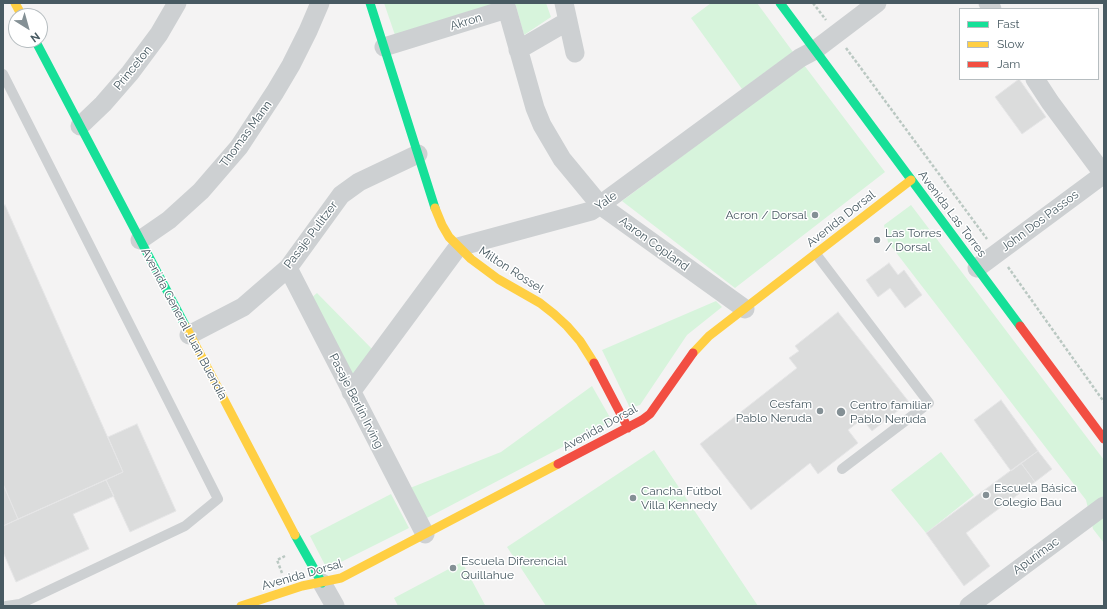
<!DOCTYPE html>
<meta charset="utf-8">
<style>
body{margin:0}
#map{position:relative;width:1107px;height:609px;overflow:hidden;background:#f4f3f3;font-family:Raleway,sans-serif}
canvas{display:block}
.frame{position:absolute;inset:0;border:4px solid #485a62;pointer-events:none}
.legend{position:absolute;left:959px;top:8px;width:140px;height:72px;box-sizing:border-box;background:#fff;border:1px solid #b6bdc0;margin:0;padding:5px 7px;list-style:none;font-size:12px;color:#485a62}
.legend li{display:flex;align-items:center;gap:8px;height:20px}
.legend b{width:20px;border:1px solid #b6bdc0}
.north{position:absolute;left:8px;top:8px;width:40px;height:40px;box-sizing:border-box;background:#fff;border:1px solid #b6bdc0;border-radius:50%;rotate:143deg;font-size:11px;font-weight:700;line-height:16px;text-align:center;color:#485a62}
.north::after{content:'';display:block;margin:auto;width:14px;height:18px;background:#849095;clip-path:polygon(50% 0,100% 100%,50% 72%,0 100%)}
</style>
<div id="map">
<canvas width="1107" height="609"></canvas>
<div class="frame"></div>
<ul class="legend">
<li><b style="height:5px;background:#16e098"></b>Fast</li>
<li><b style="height:5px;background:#ffcf43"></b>Slow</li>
<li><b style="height:5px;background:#f24e42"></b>Jam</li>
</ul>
<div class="north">N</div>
</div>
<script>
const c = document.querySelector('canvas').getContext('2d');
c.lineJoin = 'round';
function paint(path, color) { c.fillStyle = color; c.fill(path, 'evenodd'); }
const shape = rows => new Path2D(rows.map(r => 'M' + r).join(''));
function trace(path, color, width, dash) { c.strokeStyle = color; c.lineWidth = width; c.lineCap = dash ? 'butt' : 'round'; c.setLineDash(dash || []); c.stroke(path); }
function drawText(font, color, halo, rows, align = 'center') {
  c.font = font + ' Raleway,sans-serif'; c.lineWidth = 3; c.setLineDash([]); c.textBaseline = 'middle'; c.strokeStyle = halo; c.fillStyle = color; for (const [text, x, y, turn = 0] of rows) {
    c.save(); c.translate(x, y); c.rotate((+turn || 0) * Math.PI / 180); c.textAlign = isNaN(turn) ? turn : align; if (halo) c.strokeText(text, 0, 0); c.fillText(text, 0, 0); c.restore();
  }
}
paint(shape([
 [384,3,546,3,551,17,524,35,516,6,396,38],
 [711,3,757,3,793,52,742,89,691,18],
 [804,65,885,172,735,288,622,201],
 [911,205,1104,460,1104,543,1093,529,1086,500,888,242,884,225],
 [317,293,373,350,355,376,348,375,310,299],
 [716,301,722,307,687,335,640,405,630,408,602,350],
 [592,386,612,421,425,519,410,488,501,452],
 [654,450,758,606,546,606,507,547],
 [941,452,974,495,926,533,891,490],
 [391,494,409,528,327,569,310,536],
 [462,562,485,605,482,606,398,606,394,598]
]), '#d7f4dc');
const building = shape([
 [1019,79,1046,117,1022,134,995,97,1019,79],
 [5,205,123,472,18,519,3,484,3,206,5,205],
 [889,263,898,275,904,270,922,295,905,308,890,288,878,297,866,280,889,263],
 [838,312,909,402,872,431,862,419,848,430,858,443,818,474,810,463,751,510,700,444,797,368,789,358,799,351,795,346,838,312],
 [1001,400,1038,451,1011,471,974,420,1001,400],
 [137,424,176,511,130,532,106,480,123,472,108,437,137,424],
 [1038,451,1052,469,1035,482,1021,463,1038,451],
 [1021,463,1035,482,966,533,990,566,964,586,926,533,1021,463],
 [106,480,114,496,73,514,89,549,16,582,3,552,3,526,106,480],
 [3,484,18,519,3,526,3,484]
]);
paint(building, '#dbdcdc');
trace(building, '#e5e5e6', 1);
trace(shape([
 [813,3,826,20],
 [846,48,987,239],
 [1008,267,1104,402],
 [282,573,277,560,285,556]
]), '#bac8c2', 2.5, [3, 2]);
trace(shape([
 [3,74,218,499,185,526,20,604,6,606],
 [816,254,929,403,842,469]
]), '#cdd0d2', 10);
trace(shape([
 [564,3,575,53],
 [988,3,992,9],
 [384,47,507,9,535,108,542,125,562,159,600,205,745,309],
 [518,50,568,21],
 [1035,79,1050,102,1104,175],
 [80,126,103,104,130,73,159,34,177,3],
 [140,240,169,220,201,191,239,147,275,92,291,65,308,31,320,3],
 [288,268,425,534],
 [977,268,1104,174],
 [189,335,243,307,288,268,341,195,359,182,418,154],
 [351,392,458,247,591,211,600,205,800,58,815,50,877,3],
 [322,583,335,606],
 [969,606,1104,506]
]), '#cdd0d2', 19);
trace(shape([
 [370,3,435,208],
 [780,3,1020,326],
 [35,40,186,327],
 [295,535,322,583]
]), '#16e098', 9);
trace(shape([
 [15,3,22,16],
 [435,208,442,225,449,237,471,259,498,279,540,303,554,314,567,326,580,341,594,363],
 [186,327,295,535],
 [693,353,709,336,911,180],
 [241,606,302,586,341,578,558,464]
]), '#ffcf43', 9);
trace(shape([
 [1020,326,1104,439],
 [594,363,628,428],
 [558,464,642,420,650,414,693,353]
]), '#f24e42', 9);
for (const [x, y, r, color] of [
 [815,215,4,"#849095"],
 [877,240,4,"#849095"],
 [820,411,4,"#849095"],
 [841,412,5,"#849095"],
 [986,495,4,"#849095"],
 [633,498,4,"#849095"],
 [453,568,4,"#849095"]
]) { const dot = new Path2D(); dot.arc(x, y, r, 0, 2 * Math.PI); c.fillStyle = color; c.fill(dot); trace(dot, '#fff', 1.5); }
drawText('12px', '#485a62', '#fff', [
 ["Akron",466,22,-17],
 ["Princeton",133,68,-51],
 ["Thomas Mann",246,134,-54],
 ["Yale",606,201,-35],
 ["Avenida Las Torres",952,214,53],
 ["Avenida Dorsal",841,219,-38],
 ["John Dos Passos",1040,221,-37],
 ["Pasaje Pulitzer",311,235,-53],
 ["Aaron Copland",654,244,36],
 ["Milton Rossel",511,270,33],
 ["Avenida General Juan Buendía",184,324,62],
 ["Pasaje Berlín Irving",356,401,63],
 ["Avenida Dorsal",600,428,-29],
 ["Apurímac",1036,556,-36],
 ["Avenida Dorsal",302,575,-16]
]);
drawText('12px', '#485a62', '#fff', [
 ["Acron / Dorsal",807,215,"right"],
 ["Las Torres",885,233],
 ["/ Dorsal",885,247],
 ["Cesfam",812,404,"right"],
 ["Pablo Neruda",812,418,"right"],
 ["Centro familiar",850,405],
 ["Pablo Neruda",850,419],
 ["Escuela Básica",994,488],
 ["Colegio Bau",994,502],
 ["Cancha Fútbol",641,491],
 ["Villa Kennedy",641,505],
 ["Escuela Diferencial",461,561],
 ["Quillahue",461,575]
], 'left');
</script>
